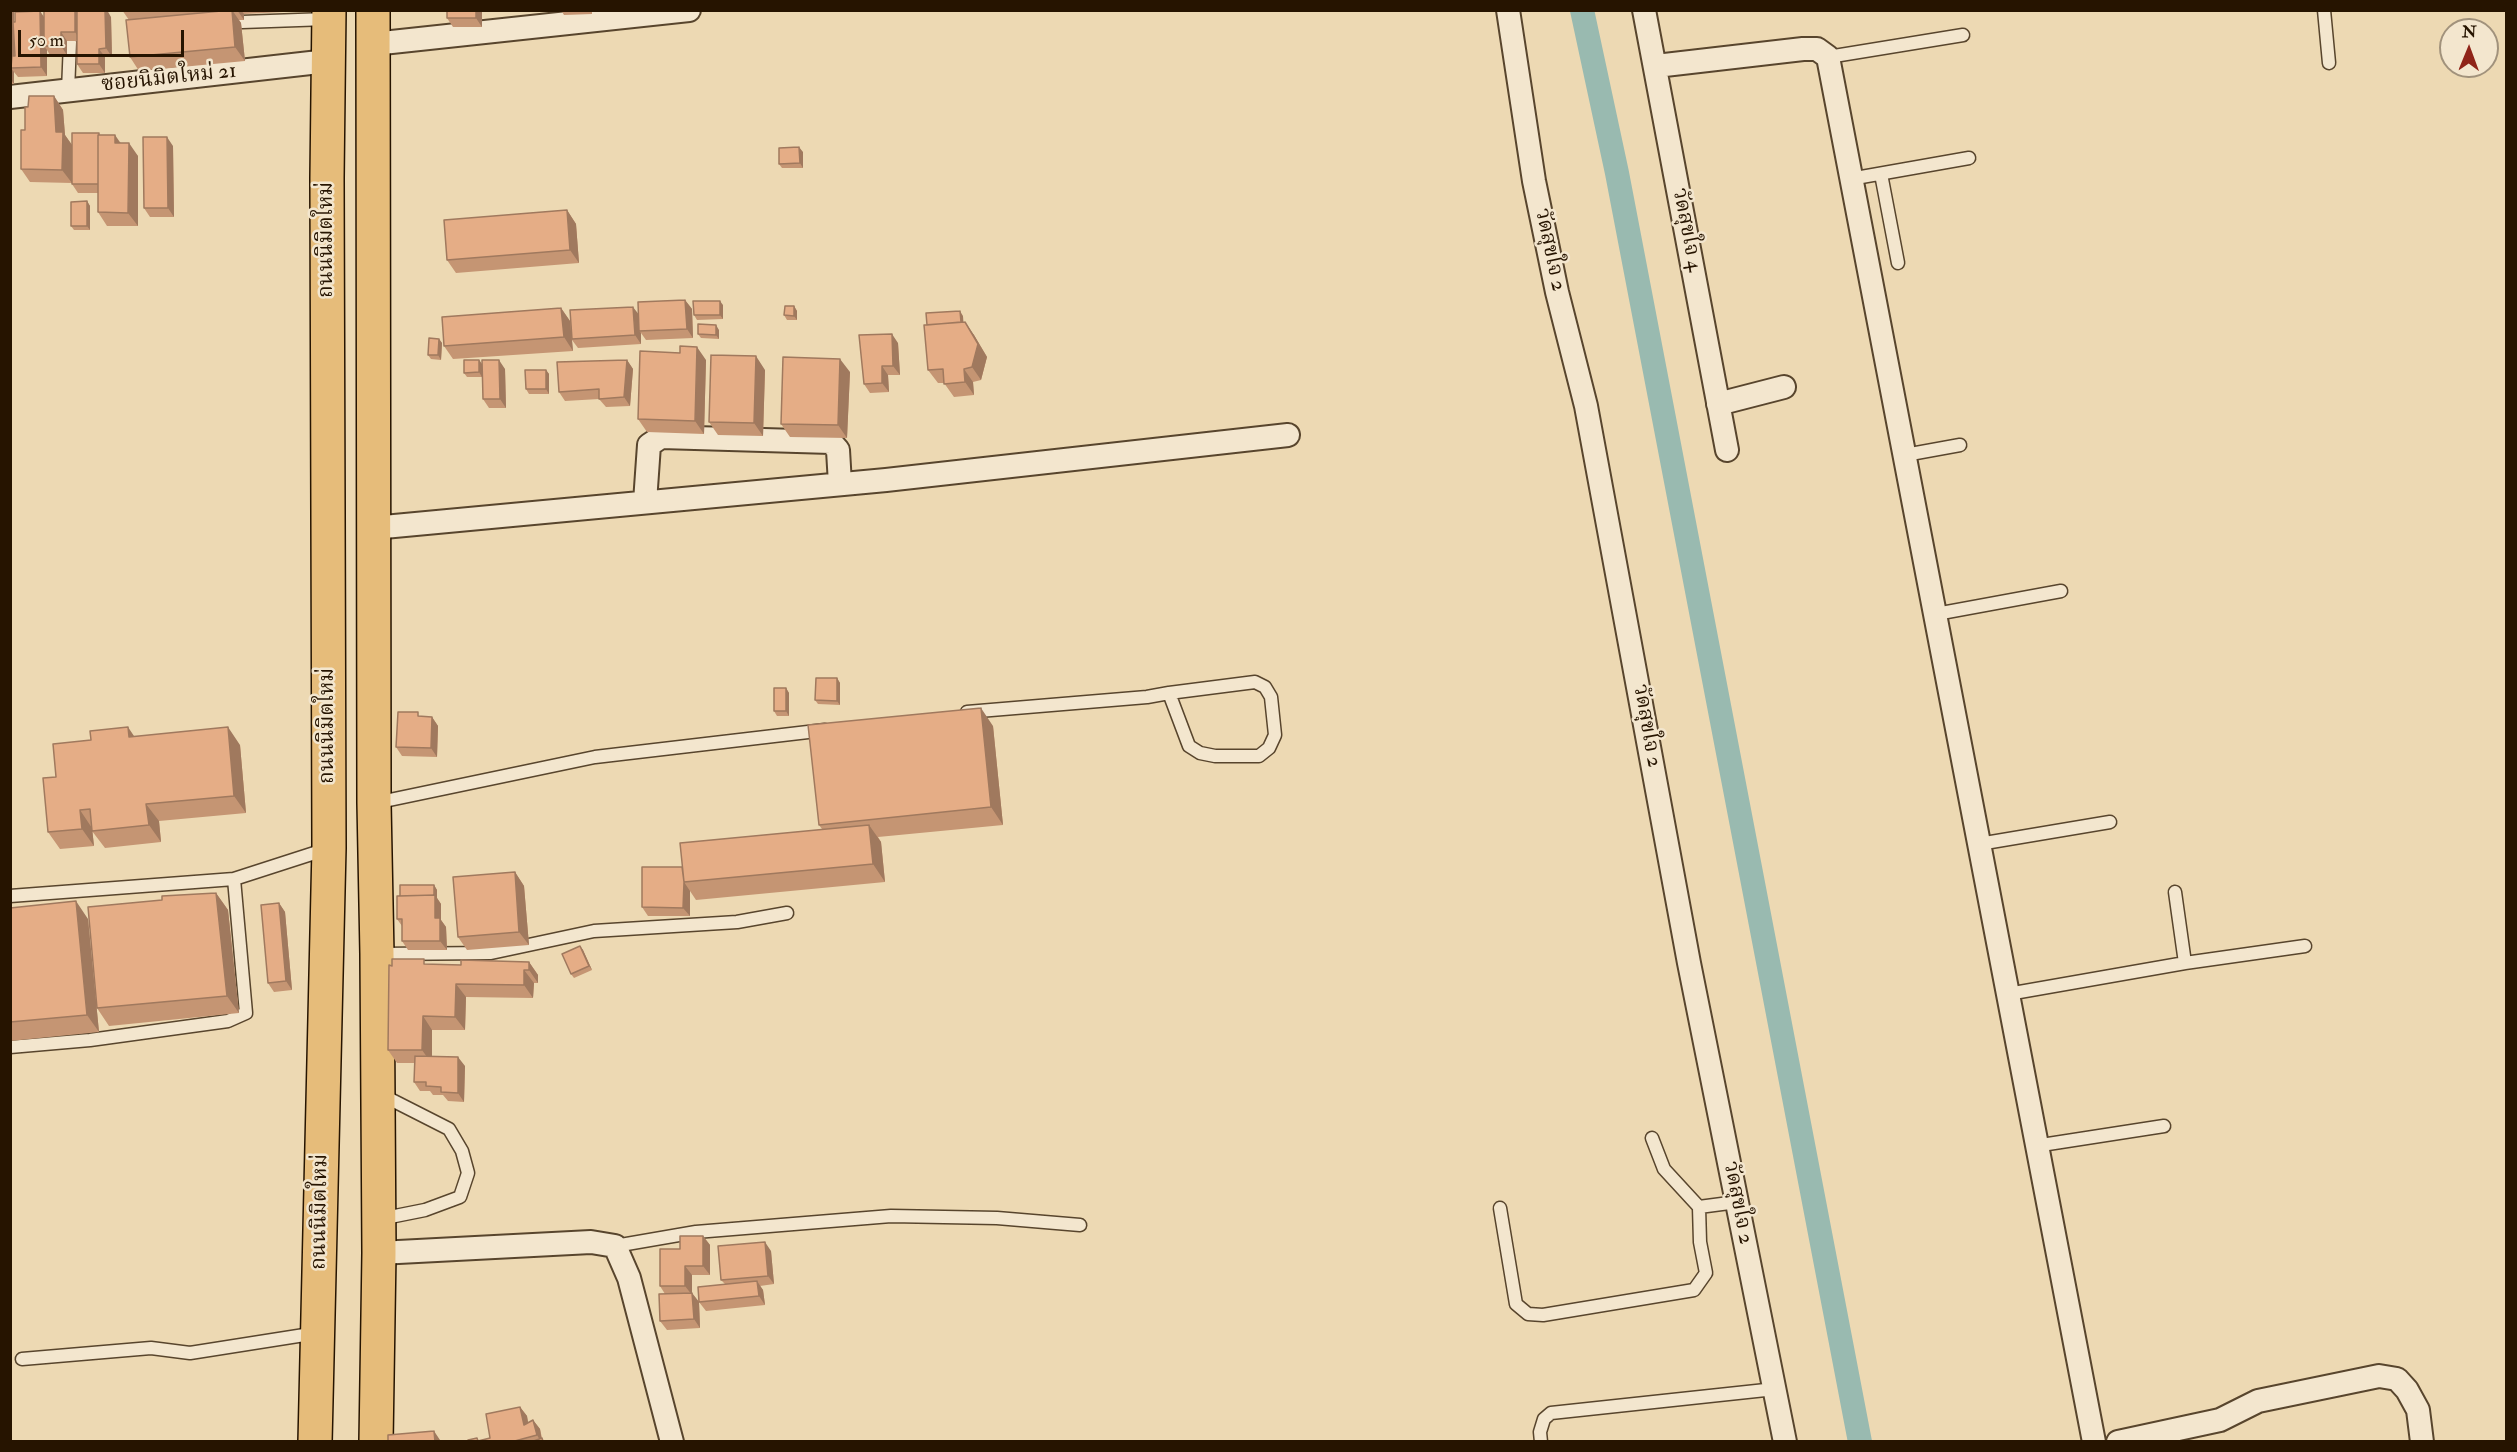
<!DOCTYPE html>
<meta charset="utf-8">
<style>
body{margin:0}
#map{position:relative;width:2517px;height:1452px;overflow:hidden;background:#edd9b3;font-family:"IM FELL Double Pica",serif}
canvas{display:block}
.frame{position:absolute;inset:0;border:12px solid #261400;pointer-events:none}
.north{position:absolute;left:2439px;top:18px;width:60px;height:60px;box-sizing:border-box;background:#f3e6ce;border:2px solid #a1927c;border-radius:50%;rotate:1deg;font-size:16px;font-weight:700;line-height:24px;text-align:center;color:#261400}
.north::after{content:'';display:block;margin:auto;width:21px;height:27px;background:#8f2418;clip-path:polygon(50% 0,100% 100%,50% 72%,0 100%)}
.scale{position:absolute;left:18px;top:30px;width:166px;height:27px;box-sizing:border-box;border:3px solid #261400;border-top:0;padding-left:8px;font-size:18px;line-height:21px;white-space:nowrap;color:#261400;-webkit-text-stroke:4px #f3e6ce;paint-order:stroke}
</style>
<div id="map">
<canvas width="2517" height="1452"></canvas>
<div class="frame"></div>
<div class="north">N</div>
<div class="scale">50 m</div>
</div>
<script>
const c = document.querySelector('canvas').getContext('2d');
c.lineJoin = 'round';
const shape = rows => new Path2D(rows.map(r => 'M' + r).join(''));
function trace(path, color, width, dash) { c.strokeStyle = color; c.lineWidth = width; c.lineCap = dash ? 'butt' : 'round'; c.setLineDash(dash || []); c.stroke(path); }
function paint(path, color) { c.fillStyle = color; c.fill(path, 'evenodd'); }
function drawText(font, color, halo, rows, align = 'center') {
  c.font = font + ' "IM FELL Double Pica","Noto Serif Thai",serif'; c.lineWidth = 5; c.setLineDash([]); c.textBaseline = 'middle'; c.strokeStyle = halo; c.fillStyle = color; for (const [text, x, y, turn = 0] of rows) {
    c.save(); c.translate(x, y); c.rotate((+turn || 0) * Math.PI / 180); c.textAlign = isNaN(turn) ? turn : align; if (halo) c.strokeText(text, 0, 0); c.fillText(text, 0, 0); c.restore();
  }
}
trace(shape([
 [1582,10,1617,173,1860,1442]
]), '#99bab0', 24);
const lane = shape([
 [2324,10,2329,63],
 [242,22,327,19],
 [1828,57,1963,35],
 [68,91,70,42],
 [1881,174,1898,263],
 [1850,179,1969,158],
 [1905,455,1960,445],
 [1936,614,2061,591],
 [967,712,1147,697,1169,693,1255,682,1265,687,1271,697,1275,735,1269,748,1259,756,1215,756,1200,753,1189,746,1169,693],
 [375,803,595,757,825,730],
 [1979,844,2110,822],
 [2175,892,2185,963],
 [10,896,234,879,327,849],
 [379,954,491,953,594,931,737,922,787,913],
 [2008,994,2185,963,2305,946],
 [10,1047,90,1040,228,1021,246,1013,234,879],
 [1652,1138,1664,1169,1699,1207],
 [2035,1146,2164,1126],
 [1500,1208,1516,1304,1528,1314,1543,1315,1694,1290,1706,1273,1700,1242,1699,1207,1737,1202],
 [380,1219,425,1210,460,1197,468,1173,462,1151,449,1129,382,1095],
 [615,1246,696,1232,891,1216,997,1218,1080,1225],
 [22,1359,151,1348,190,1353,317,1333],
 [1541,1442,1540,1432,1544,1419,1551,1413,1775,1389]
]);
const street = shape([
 [1508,10,1534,181,1557,292,1586,406,1689,963,1785,1442],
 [1644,10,1727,450],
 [373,44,689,10],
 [1656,66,1803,49,1817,49,1828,57,2094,1442],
 [10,97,328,61],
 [1718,404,1784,387],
 [645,502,649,445,661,437,831,442,838,450,840,484],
 [373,528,886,480,1288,435],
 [379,1253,591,1242,615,1246,629,1278,672,1442],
 [2118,1442,2220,1420,2258,1401,2379,1376,2397,1379,2407,1390,2418,1410,2422,1442]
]);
const primary = shape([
 [373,10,374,803,377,954,379,1253,376,1442],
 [315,1442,329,848,327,178,329,10]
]);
trace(lane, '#58452d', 15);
trace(street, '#58452d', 26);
trace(primary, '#261400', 36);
trace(lane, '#f3e6ce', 12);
trace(street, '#f3e6ce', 22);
trace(primary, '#e6bc7a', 33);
paint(shape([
 [10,10,14,22,44,17,111,17,112,57,105,57,105,73,83,73,77,64,77,41,67,41,67,55,50,55,47,50,47,76,18,77,14,72,14,84,10,84],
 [122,10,302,10,302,11,244,14,244,20,239,20,241,23,245,61,139,71,130,57,129,20],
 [447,10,482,10,482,27,453,27,447,18],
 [561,10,592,10,592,14,564,15],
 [54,96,63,110,65,135,72,145,72,183,30,182,21,169,25,130,28,107],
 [100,135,121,143,138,156,138,226,107,226,98,212,98,193,78,193,72,184],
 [173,146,174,217,150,217,144,208],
 [803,152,803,168,782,168,779,164],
 [87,201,90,206,90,230,74,230,71,226],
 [567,210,576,224,579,263,456,273,447,260],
 [685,300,692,309,693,338,646,340,641,333,641,344,578,348,572,340,573,351,453,359,444,346,561,308,570,321,638,314],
 [723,305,723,319,697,320,694,315],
 [794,306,797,311,797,320,787,320,784,315],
 [963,316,963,322,974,335,987,357,981,380,973,382,974,395,954,397,944,383,938,383,928,370],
 [719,330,719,339,701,338,698,334],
 [439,339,442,343,441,360,431,359,428,355],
 [898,343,900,375,888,375,889,392,870,393,864,384],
 [479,360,482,364,505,369,506,408,489,408,483,399,482,377,467,377,464,373],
 [627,360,633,369,630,406,606,407,599,399,565,401,559,392],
 [706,360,704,434,647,432,638,419],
 [546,370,549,374,549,394,529,394,526,389],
 [765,370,763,436,718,435,709,422],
 [850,372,847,438,790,437,781,424],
 [837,678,840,683,840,705,818,704,815,700],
 [786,688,789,693,789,716,777,716,774,711],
 [432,717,438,726,437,757,402,756,396,747],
 [993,726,1003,825,878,837,881,842,885,882,696,900,690,891,690,916,648,916,642,907,682,867,822,829,819,825],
 [134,736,240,745,246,813,159,821,161,842,105,848,92,831,92,828,94,846,60,849,48,832,56,777],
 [515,872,524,886,529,945,467,950,458,937],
 [434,885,437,890,437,898,441,904,441,920,446,927,447,950,408,950,402,941,402,926,397,919,400,896],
 [216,893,228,910,239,1013,109,1026,97,1008,162,900],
 [279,903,285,912,292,990,274,992,268,983],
 [10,908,88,919,99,1032,10,1041],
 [580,946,583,950,592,970,574,978,571,974],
 [529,962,538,975,538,983,534,983,533,998,466,997,465,1030,432,1030,432,1056,465,1066,464,1102,448,1101,443,1095,433,1095,430,1091,420,1091,414,1082,414,1063,397,1063,388,1050,427,964,461,965],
 [703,1236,710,1245,710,1275,692,1275,692,1293,699,1302,700,1328,667,1330,660,1321,665,1294,660,1286,680,1249],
 [771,1251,774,1284,760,1286,763,1290,765,1305,706,1311,699,1302,725,1284,721,1280],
 [520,1407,527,1416,528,1423,533,1420,540,1429,542,1438,545,1442,468,1442,477,1438,479,1441,490,1438]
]), '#c59573');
paint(shape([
 [10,10,14,10,14,68,11,68,14,72,14,84,10,78],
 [75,10,78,10,81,41,75,32],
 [105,10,107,10,111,17,112,57,106,48],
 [232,10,241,23,245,61,235,47],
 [237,10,241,10,244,14,244,20],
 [476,10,482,10,482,27,476,18],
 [40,11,46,20,44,46,47,50,47,76,41,67],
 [61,32,67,41,67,55,61,46],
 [99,49,105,57,105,73,99,64],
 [54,96,63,110,65,135,72,145,72,183,62,170,56,132],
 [115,135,124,148,115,143],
 [167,137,173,146,174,217,168,208],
 [129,143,138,156,138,226,128,213],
 [799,147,803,152,803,168,800,163],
 [87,201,90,206,90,230,87,226],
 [567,210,576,224,579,263,570,250],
 [685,300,692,309,693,338,687,329],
 [720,301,723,305,723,319,720,315],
 [794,306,797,311,797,320,794,316],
 [633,307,640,316,639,331,641,333,641,344,635,335],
 [561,308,570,321,573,351,564,337],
 [960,311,963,316,964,330,961,326],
 [965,322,974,335,987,357,981,380,972,367],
 [716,325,719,330,719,339,716,335],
 [892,334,898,343,900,375,893,366],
 [439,339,442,343,441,360,438,355],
 [697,347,706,360,704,434,695,421],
 [756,356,765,370,763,436,754,423],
 [840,359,850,372,847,438,838,425],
 [479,360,482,364,482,377,479,372],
 [499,360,505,369,506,408,500,399],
 [627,360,633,369,630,406,624,397],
 [882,366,888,375,889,392,882,383],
 [964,369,973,382,974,395,965,382],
 [546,370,549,374,549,394,546,389],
 [837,678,840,683,840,705,837,701],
 [786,688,789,693,789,716,786,711],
 [981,708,993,726,1003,825,991,807],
 [432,717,438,726,437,757,431,748],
 [128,727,140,745,129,737],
 [228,727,240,745,246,813,234,796],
 [146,804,159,821,161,842,149,825],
 [80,810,92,828,94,846,82,829],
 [869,825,881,842,885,882,873,864],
 [515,872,524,886,529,945,519,932],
 [684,882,690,891,690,916,683,908],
 [434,885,437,890,437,898,441,904,441,920,446,927,447,950,440,941,435,918],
 [216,893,228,910,239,1013,227,996],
 [76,901,88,919,99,1032,87,1015],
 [279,903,285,912,292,990,286,981],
 [580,946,583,950,592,970,589,966],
 [529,962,538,975,538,983,529,970],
 [524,970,534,983,533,998,524,985],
 [456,984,466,997,465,1030,455,1017],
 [423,1016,432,1030,432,1064,422,1050],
 [458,1057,465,1066,464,1102,458,1093],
 [703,1236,710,1245,710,1275,703,1266],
 [765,1242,771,1251,774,1284,768,1276],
 [685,1266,692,1275,692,1295,685,1286],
 [757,1281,763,1290,765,1305,759,1296],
 [692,1293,699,1302,700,1328,694,1319],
 [520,1407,527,1416,530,1434,524,1425],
 [533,1420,540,1429,542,1442,541,1442,537,1435],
 [434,1431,440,1440,440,1442,435,1442]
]), '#a0795e');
const building = shape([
 [44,10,75,10,75,32,61,32,61,46,44,46,44,10],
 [77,10,105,10,106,48,99,49,99,64,77,64,77,10],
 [232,10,235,47,130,57,126,20,232,10],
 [447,10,476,10,476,18,447,18,447,10],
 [40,11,41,67,11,68,12,56,15,56,13,22,15,22,15,12,40,11],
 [29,96,54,96,56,132,63,132,62,170,21,169,21,130,25,130,25,107,28,107,29,96],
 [72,133,99,133,99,135,98,135,98,184,72,184,72,133],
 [98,135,115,135,115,143,129,143,128,213,98,212,98,135],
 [143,137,167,137,168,208,144,208,143,137],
 [799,147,800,163,779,164,779,148,799,147],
 [87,201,87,226,71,226,71,202,87,201],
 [567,210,570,250,447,260,444,220,567,210],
 [685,300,687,329,639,331,638,302,685,300],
 [693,301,720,301,720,315,694,315,693,301],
 [785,306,794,306,794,316,784,315,785,306],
 [633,307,635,335,572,339,570,310,633,307],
 [561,308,564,337,444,346,442,317,561,308],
 [960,311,961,322,927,325,926,313,960,311],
 [965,322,978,344,972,367,964,369,965,382,944,384,943,369,928,370,924,325,965,322],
 [698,324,716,325,716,335,698,334,698,324],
 [892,334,893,366,882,366,882,383,864,384,859,335,892,334],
 [429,338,439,339,438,355,428,355,429,338],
 [680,346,697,347,695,421,638,419,640,351,680,353,680,346],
 [711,355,756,356,754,423,709,422,711,355],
 [783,357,840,359,838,425,781,424,783,357],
 [464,360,479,360,479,372,464,373,464,360],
 [482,360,499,360,500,399,483,399,482,360],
 [627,360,624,397,599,399,599,389,559,392,557,362,627,360],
 [525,370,546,370,546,389,526,389,525,370],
 [816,678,837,678,837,701,815,700,816,678],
 [774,688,786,688,786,711,774,711,774,688],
 [981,708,991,807,819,825,808,725,981,708],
 [398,712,418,712,418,716,432,717,431,748,396,747,398,712],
 [128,727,129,737,228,727,234,796,146,804,149,825,92,831,90,809,80,810,82,829,48,832,43,778,56,777,53,744,91,740,90,731,128,727],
 [869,825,873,864,684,882,680,843,869,825],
 [642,867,682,867,684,882,683,908,642,907,642,867],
 [515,872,519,932,458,937,453,877,515,872],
 [400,885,434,885,434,895,400,896,400,885],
 [216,893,227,996,97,1008,88,907,162,900,162,896,216,893],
 [435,895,435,918,440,918,440,941,402,941,402,919,397,919,397,896,435,895],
 [76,901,87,1015,10,1022,10,908,76,901],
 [279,903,286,981,268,983,261,905,279,903],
 [580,946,589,966,571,974,562,954,580,946],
 [392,959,424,959,424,964,461,965,461,960,529,962,529,970,524,970,524,985,456,984,455,1017,423,1016,422,1050,388,1050,389,965,392,966,392,959],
 [415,1056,458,1057,458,1093,441,1092,441,1087,426,1086,426,1082,414,1082,415,1056],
 [680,1236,703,1236,703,1266,685,1266,685,1286,660,1286,660,1249,680,1249,680,1236],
 [765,1242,768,1276,721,1280,718,1246,765,1242],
 [757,1281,759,1296,699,1302,698,1287,757,1281],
 [692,1293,694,1319,660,1321,659,1294,692,1293],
 [520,1407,524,1425,533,1420,537,1435,511,1442,468,1442,468,1440,477,1438,478,1441,490,1438,486,1414,520,1407],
 [434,1431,435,1442,388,1442,388,1435,434,1431],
 [542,1438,543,1442,531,1442,542,1438]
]);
paint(building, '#e5ad86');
trace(building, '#a0795e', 1.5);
drawText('21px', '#261400', '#f3e6ce', [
 ["ซอยนิมิตใหม่ 21",169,79,-6],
 ["วัดสุขใจ 4",1686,230,79],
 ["ถนนนิมิตใหม่",327,240,-90],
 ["วัดสุขใจ 2",1549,250,78],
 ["ถนนนิมิตใหม่",328,726,-90],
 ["วัดสุขใจ 2",1646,726,80],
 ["วัดสุขใจ 2",1737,1203,79],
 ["ถนนนิมิตใหม่",321,1212,-89]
]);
</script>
